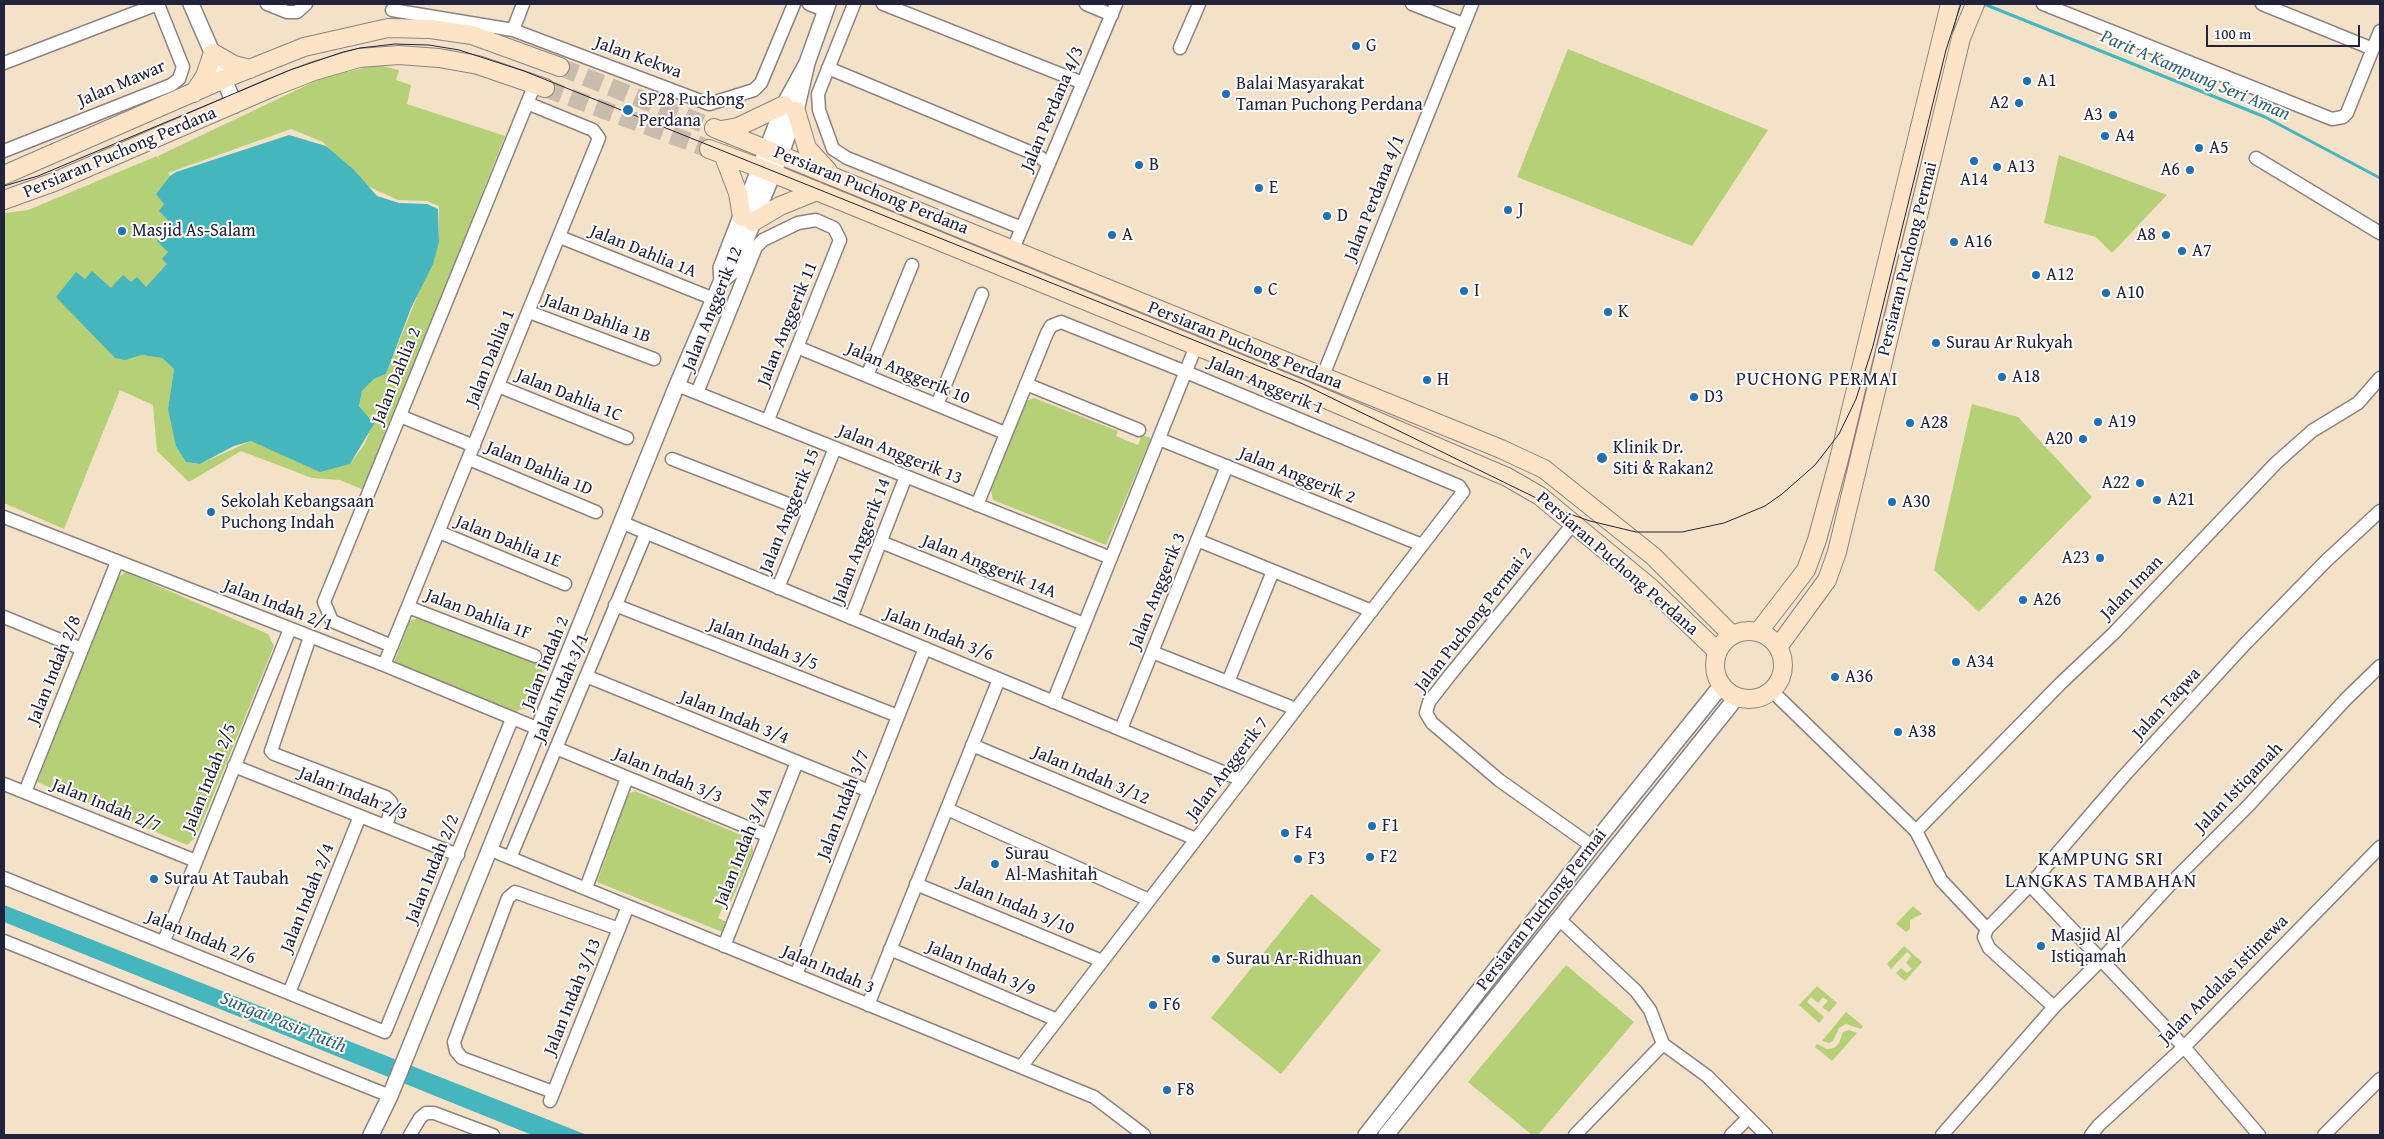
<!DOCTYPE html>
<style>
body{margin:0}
#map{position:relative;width:2384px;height:1139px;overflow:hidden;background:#f4e2c8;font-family:"Gentium Book Plus",serif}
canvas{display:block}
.frame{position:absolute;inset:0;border:5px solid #22223b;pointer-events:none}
.scale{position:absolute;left:2206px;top:25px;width:154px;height:22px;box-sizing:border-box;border:2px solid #22223b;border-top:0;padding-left:6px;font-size:15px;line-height:18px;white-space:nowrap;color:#22223b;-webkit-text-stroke:4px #fff;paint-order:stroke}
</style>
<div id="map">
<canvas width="2384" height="1139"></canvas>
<div class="frame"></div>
<div class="scale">100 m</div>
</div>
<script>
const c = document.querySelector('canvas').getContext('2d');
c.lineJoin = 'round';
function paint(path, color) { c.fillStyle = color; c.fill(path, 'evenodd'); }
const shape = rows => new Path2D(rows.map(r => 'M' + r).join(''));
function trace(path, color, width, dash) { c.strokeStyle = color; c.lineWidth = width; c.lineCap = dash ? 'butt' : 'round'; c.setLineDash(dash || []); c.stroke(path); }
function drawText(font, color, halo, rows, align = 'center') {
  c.font = font + ' "Gentium Book Plus",serif'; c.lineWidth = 4; c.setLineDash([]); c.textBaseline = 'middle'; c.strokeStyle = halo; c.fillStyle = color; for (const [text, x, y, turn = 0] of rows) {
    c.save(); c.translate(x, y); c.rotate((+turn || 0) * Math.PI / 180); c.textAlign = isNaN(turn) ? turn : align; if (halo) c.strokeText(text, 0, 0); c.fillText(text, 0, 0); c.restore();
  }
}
paint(shape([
 [1568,49,1768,130,1692,246,1517,177],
 [378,65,399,70,396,80,411,85,407,104,505,136,364,490,340,480,312,478,241,451,189,482,157,451,153,405,120,390,64,529,4,503,4,213,28,210,157,156,161,162,158,156,324,77],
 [291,129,323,142,363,184,398,200,427,201,439,206,439,242,386,374,374,379,362,391,359,406,373,424,364,445,350,464,251,441,200,464,186,462,168,409,174,369,162,358,141,355,146,288,168,264,170,176,168,173],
 [2059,155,2167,195,2112,253,2096,237,2044,223],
 [1034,398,1118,431,1116,436,1138,445,1142,435,1151,438,1106,545,993,500,991,490,1026,401],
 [1972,404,2018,417,2092,497,1979,612,1934,570],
 [126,572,268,634,274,646,196,837,187,845,37,782,115,579],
 [418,618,545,666,529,707,514,712,394,662,410,621],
 [635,791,751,839,753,852,731,901,726,899,718,918,729,923,725,933,597,882,628,794],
 [1311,894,1381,950,1281,1074,1211,1018],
 [1913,906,1922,914,1910,920,1910,929,1906,932,1896,924],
 [1904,946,1922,962,1905,981,1896,973,1901,968,1907,973,1912,969,1906,963,1911,956,1907,952,1891,969,1887,964],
 [1566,965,1634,1022,1538,1135,1532,1135,1468,1082],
 [1817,986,1837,1003,1829,1012,1822,1007,1828,1001,1823,997,1818,1003,1811,997,1807,1002,1824,1017,1819,1023,1799,1005],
 [1846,1012,1863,1026,1861,1029,1846,1024,1839,1028,1833,1041,1829,1043,1822,1041],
 [1849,1030,1857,1033,1832,1061,1815,1047,1817,1044,1827,1049,1834,1048,1839,1043,1843,1032]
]), '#b5d076');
paint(shape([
 [289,135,326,146,354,170,377,196,399,203,427,204,438,209,439,242,433,264,411,308,386,374,374,379,362,391,359,406,374,424,350,464,320,472,251,441,234,446,200,464,186,462,176,446,168,409,174,369,162,358,141,355,125,360,115,358,56,297,76,272,85,279,92,271,111,288,123,275,131,282,137,277,146,287,167,264,162,259,168,252,157,241,172,224,159,211,164,204,156,194,170,176,176,172],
 [4,905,587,1135,532,1135,4,922]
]), '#45b5be');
trace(shape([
 [1984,4,2265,117,2380,178]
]), '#45b5be', 3);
trace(shape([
 [560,67,714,128],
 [545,88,709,149]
]), '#cabcac', 18, [18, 9]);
const minor = shape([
 [267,4,287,12,297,12,306,4],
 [809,4,826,11],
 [854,4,818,94,819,110,833,149,847,158,1022,228],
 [883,4,1083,83],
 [1086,4,1112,15],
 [1412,4,1463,24],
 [2043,4,2332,119,2343,117,2347,113,2380,31],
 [2262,4,2373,49],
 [392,10,513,30,709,104,754,90,761,83,794,4],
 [513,30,523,4],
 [1180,48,1199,4],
 [4,63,158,4],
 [828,68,1037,155,1049,164],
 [4,151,171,85,179,79,183,67,158,4],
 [2256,158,2380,233],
 [560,237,714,299],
 [1013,249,1116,4],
 [529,312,654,359],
 [797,347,1005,433],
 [867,376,912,265],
 [1322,378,1472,4],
 [1026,384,1139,430],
 [677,385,1111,558],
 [498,386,627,438],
 [697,393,756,247,763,240,798,223,816,220,834,228,840,240,768,420],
 [937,405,982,294],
 [400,416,474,446],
 [1159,439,1422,545],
 [469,459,596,512],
 [672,459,809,512],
 [977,505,1047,333,1051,326,1061,322,1186,372,1459,486,1463,492,1021,1067],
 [4,517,384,665,539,729],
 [623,523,1242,780],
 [1573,524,1450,675,1429,702,1426,713,1432,723,1499,780,1592,846],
 [439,532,565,584],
 [1197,540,1372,611],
 [881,542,1084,624],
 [778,588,835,448],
 [615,605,898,716],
 [408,607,535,656],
 [4,617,82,649],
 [851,618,906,476],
 [310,637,271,751,274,754,386,797,391,802,392,807,386,826],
 [392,646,332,621,324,602,535,84],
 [1152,652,1296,709],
 [384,665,599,138,593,130,527,103],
 [586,676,869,791],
 [1228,682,1273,571],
 [1772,691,1916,831,1941,880,1987,929],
 [1053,702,1196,346],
 [1121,729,1227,466],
 [972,745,1196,839],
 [556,748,766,835],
 [234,766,458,855],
 [4,784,196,861],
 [25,792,117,562],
 [947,809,1149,900],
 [1916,831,2061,683,2114,633,2276,463,2312,431,2358,403,2380,378],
 [491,850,1094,1097,1144,1135],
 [510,858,646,533],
 [4,878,385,1032,512,719],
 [916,884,1102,961],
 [2030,885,2184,1047,2259,1135],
 [586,888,627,778],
 [1560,920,1636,991,1650,1010,1663,1044,1707,1076,1766,1135],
 [4,941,390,1096],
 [164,941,290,629],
 [724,946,797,762],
 [890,949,1057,1020],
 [796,975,925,648],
 [289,993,360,816],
 [868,1005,999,679],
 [2054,1007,1989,948,1984,937,1987,929,2030,885,2123,777,2245,644,2326,561,2380,511],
 [553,1092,462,1058,456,1051,454,1042,508,898,515,892,619,929],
 [550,1101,628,906],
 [410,1135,420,1118,426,1113,434,1113,493,1135],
 [1575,1135,1663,1044],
 [1731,1135,1748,1118],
 [1942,1135,2054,1007,2102,959,2177,877,2249,805,2345,700,2380,666],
 [2091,1135,2099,1125,2184,1047,2380,847],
 [2324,1135,2380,1079]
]);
const tertiary = shape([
 [191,4,235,105],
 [722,280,733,271,781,154,796,111,807,63,828,4],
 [371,1135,390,1096,677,385,722,280,721,268,784,105,807,63],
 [1366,1135,1592,846,1721,686],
 [1386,1135,1736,698]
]);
const secondary = shape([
 [194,93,205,76,213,53,234,65,250,69],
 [796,111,807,148,828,171],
 [714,128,1501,449,1544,469,1653,556,1732,635],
 [721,130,738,127,784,105],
 [709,149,760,168,1314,394,1507,477,1540,496,1651,588,1717,651],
 [723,154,738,193,742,217],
 [4,175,224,79,304,47,388,28,430,29,472,35,560,67],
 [4,200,54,182,273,87,314,71,359,58,399,55,439,58,478,65,545,88],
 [753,222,780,206,817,191],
 '1715 665a34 34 0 1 1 68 0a34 34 0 1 1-68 0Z',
 [1759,631,1806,570,1817,540,1838,463,1950,4],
 [1778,647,1827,580,1837,552,1961,38,1975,4]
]);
trace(minor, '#8b8282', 15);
trace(tertiary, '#8b8282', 18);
trace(secondary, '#8b8282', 20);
trace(minor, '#fff', 12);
trace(tertiary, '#fff', 15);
trace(secondary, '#fee4c6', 18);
trace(shape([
 [4,186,38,176,290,70,343,52,360,48,395,44,429,45,459,50,524,71,1303,384,1567,513,1590,521,1636,532,1682,532,1724,523,1765,506,1782,494,1815,465,1839,434,1856,399,1873,346,1946,50,1961,4]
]), '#22223b', 1);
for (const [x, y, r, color] of [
 [1356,46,5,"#1f6fb2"],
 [2027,81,5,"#1f6fb2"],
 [1226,94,5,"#1f6fb2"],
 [2019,103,5,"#1f6fb2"],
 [628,110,6,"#1f6fb2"],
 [2113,115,5,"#1f6fb2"],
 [2105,136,5,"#1f6fb2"],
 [2199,148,5,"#1f6fb2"],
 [1974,161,5,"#1f6fb2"],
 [1139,165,5,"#1f6fb2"],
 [1997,167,5,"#1f6fb2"],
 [2190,170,5,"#1f6fb2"],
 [1259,188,5,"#1f6fb2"],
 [1508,210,5,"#1f6fb2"],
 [1327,216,5,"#1f6fb2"],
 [122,231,5,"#1f6fb2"],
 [1112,235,5,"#1f6fb2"],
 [2166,235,5,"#1f6fb2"],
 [1954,242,5,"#1f6fb2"],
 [2182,251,5,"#1f6fb2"],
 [2036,275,5,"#1f6fb2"],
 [1258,290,5,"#1f6fb2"],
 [1464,291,5,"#1f6fb2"],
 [2106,293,5,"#1f6fb2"],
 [1608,312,5,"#1f6fb2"],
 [1936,343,5,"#1f6fb2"],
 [2002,377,5,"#1f6fb2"],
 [1427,380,5,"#1f6fb2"],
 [1694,397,5,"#1f6fb2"],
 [2098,422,5,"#1f6fb2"],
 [1910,423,5,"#1f6fb2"],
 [2083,439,5,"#1f6fb2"],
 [1602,458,6,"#1f6fb2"],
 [2140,483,5,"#1f6fb2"],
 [2157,500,5,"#1f6fb2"],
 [1892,502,5,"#1f6fb2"],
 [211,512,5,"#1f6fb2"],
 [2100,558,5,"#1f6fb2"],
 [2023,600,5,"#1f6fb2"],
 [1956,662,5,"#1f6fb2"],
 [1835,677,5,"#1f6fb2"],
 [1898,732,5,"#1f6fb2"],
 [1372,826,5,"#1f6fb2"],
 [1285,833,5,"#1f6fb2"],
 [1370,857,5,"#1f6fb2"],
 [1298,859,5,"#1f6fb2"],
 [995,864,5,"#1f6fb2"],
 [154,879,5,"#1f6fb2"],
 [2041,946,5,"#1f6fb2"],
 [1216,959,5,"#1f6fb2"],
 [1153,1005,5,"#1f6fb2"],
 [1167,1090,5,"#1f6fb2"]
]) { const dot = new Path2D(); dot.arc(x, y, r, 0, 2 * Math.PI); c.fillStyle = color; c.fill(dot); trace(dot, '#fff', 2); }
drawText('18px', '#22223b', '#fff', [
 ["G",1366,46],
 ["A1",2037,81],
 ["Balai Masyarakat",1236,84],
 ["Taman Puchong Perdana",1236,105],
 ["SP28 Puchong",639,100],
 ["Perdana",639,121],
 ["A2",2009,103,"right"],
 ["A3",2103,115,"right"],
 ["A4",2115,136],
 ["A5",2209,148],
 ["B",1149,165],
 ["A13",2007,167],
 ["A6",2180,170,"right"],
 ["A14",1974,180,"center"],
 ["E",1269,188],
 ["J",1518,210],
 ["D",1337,216],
 ["Masjid As-Salam",132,231],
 ["A",1122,235],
 ["A8",2156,235,"right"],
 ["A16",1964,242],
 ["A7",2192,251],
 ["A12",2046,275],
 ["C",1268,290],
 ["I",1474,291],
 ["A10",2116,293],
 ["K",1618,312],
 ["Surau Ar Rukyah",1946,343],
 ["A18",2012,377],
 ["H",1437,380],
 ["D3",1704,397],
 ["A19",2108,422],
 ["A28",1920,423],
 ["A20",2073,439,"right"],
 ["Klinik Dr.",1613,448],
 ["Siti & Rakan2",1613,469],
 ["A22",2130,483,"right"],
 ["A21",2167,500],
 ["Sekolah Kebangsaan",221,502],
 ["Puchong Indah",221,523],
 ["A30",1902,502],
 ["A23",2090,558,"right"],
 ["A26",2033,600],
 ["A34",1966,662],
 ["A36",1845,677],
 ["A38",1908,732],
 ["F1",1382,826],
 ["F4",1295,833],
 ["Surau",1005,854],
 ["Al-Mashitah",1005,875],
 ["F2",1380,857],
 ["F3",1308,859],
 ["Surau At Taubah",164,879],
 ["Masjid Al",2051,936],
 ["Istiqamah",2051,957],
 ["Surau Ar-Ridhuan",1226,959],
 ["F6",1163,1005],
 ["F8",1177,1090]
], 'left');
drawText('18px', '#22223b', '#fff', [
 ["Jalan Kekwa",638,58,20],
 ["Jalan Mawar",122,84,-23],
 ["Jalan Perdana 4/3",1053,109,-67],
 ["Persiaran Puchong Perdana",120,153,-23],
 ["Persiaran Puchong Perdana",871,191,22],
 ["Jalan Perdana 4/1",1375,198,-68],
 ["Jalan Dahlia 1A",643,252,22],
 ["Persiaran Puchong Permai",1908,259,-76],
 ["Jalan Anggerik 12",713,309,-68],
 ["Jalan Dahlia 1B",597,319,20],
 ["Jalan Anggerik 11",788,324,-68],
 ["Persiaran Puchong Perdana",1245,346,22],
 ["Jalan Dahlia 1",491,358,-68],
 ["Jalan Anggerik 10",908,374,23],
 ["Jalan Dahlia 2",397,376,-68],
 ["Jalan Anggerik 1",1266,386,23],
 ["Jalan Dahlia 1C",569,396,22],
 ["Jalan Anggerik 13",900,455,22],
 ["Jalan Dahlia 1D",539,469,23],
 ["Jalan Anggerik 2",1297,476,22],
 ["Jalan Anggerik 15",790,511,-68],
 ["Jalan Anggerik 14",862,541,-69],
 ["Jalan Dahlia 1E",508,542,22],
 ["Persiaran Puchong Perdana",1617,564,41],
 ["Jalan Anggerik 14A",989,567,22],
 ["Jalan Iman",2132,588,-46],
 ["Jalan Anggerik 3",1158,591,-68],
 ["Jalan Indah 2/1",278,606,21],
 ["Jalan Dahlia 1F",478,615,21],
 ["Jalan Puchong Permai 2",1474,620,-52],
 ["Jalan Indah 3/6",939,635,22],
 ["Jalan Indah 3/5",763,645,21],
 ["Jalan Indah 2",546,663,-68],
 ["Jalan Indah 2/8",55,670,-68],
 ["Jalan Indah 3/1",562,688,-67],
 ["Jalan Taqwa",2167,704,-47],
 ["Jalan Indah 3/4",734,718,22],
 ["Jalan Anggerik 7",1228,769,-53],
 ["Jalan Indah 3/3",668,776,23],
 ["Jalan Indah 3/12",1091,776,23],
 ["Jalan Indah 2/5",210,778,-68],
 ["Jalan Istiqamah",2239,788,-46],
 ["Jalan Indah 2/3",353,794,22],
 ["Jalan Indah 3/7",844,805,-69],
 ["Jalan Indah 2/7",106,806,22],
 ["Jalan Indah 3/4A",744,847,-68],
 ["Jalan Indah 2/2",433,869,-68],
 ["Jalan Indah 2/4",308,898,-68],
 ["Jalan Indah 3/10",1016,906,23],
 ["Persiaran Puchong Permai",1542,910,-52],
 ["Jalan Indah 2/6",201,938,22],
 ["Jalan Indah 3/9",981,969,23],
 ["Jalan Indah 3",828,970,23],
 ["Jalan Andalas Istimewa",2224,980,-45],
 ["Jalan Indah 3/13",573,997,-68]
]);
drawText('italic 19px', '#326476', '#fff', [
 ["Parit A Kampung Seri Aman",2195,76,23],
 ["Sungai Pasir Putih",283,1023,22]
]);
c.letterSpacing = '1px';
drawText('19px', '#22223b', '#fff', [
 ["PUCHONG PERMAI",1817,380],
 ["KAMPUNG SRI",2101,860],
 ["LANGKAS TAMBAHAN",2101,882]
]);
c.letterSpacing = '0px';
</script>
